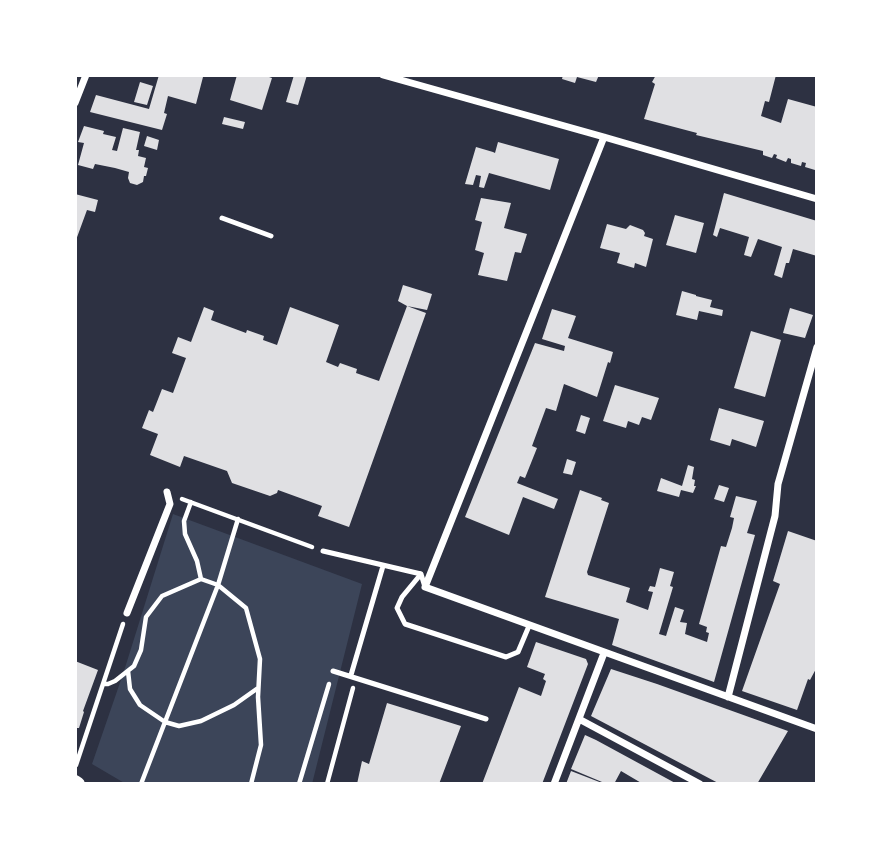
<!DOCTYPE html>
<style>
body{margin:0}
#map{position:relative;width:892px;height:859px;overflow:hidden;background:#2d3142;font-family:"PT Sans",sans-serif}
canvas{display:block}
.frame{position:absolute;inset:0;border:77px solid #fff;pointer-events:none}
</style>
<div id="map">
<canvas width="892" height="859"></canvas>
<div class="frame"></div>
</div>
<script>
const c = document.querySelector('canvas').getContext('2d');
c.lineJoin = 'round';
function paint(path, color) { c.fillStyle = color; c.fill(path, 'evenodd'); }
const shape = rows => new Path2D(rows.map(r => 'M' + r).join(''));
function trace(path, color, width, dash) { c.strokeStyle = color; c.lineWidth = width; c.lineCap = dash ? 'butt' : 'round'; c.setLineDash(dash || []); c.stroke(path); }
paint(shape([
 [173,514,362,584,312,784,126,784,92,764,124,671]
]), '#3c4559');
paint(shape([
 [159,75,196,75,203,77,196,104,168,96,164,113,167,114,162,130,90,112,96,95,149,109],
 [237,75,263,75,272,78,262,110,230,100],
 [294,75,307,75,298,105,286,102],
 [563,75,599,75,596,82,577,77,575,83,562,79],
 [656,75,776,75,769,102,765,101,761,116,781,123,788,99,817,107,817,165,815,170,805,167,806,163,802,162,801,166,791,163,791,159,788,158,786,162,776,158,777,155,774,154,772,158,763,155,763,151,696,135,697,133,644,119,655,84,652,82],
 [140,82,153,86,147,105,134,102],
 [224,117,245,122,243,129,222,124],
 [84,126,104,131,103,134,116,137,112,150,117,151,123,128,140,132,136,150,139,150,138,156,146,158,144,167,148,168,146,176,144,176,143,182,137,185,130,183,128,178,129,172,115,168,95,164,93,169,78,165,84,143,78,142],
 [147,136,159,140,157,150,144,146],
 [498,142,559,159,550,190,489,173,484,188,479,187,481,176,476,175,473,185,465,184,476,147,493,152,495,153],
 [724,193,817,221,817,256,793,249,789,263,786,263,782,278,774,275,782,247,758,239,751,257,744,255,749,237,720,228,717,237,713,235],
 [75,194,98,200,95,212,87,210,76,240],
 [481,198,511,203,504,228,527,234,521,253,515,252,507,281,478,275,484,253,475,250,482,222,475,220],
 [675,215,704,223,696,253,666,245],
 [607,224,626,229,630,225,643,230,645,233,644,236,653,239,646,267,635,263,634,268,617,263,620,253,600,248],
 [403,285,432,294,427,310,407,306,398,301],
 [682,291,696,295,696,296,712,300,710,307,723,310,722,316,699,311,697,320,676,315],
 [407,306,426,313,349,527,318,516,322,506,278,490,277,493,270,496,232,483,227,471,184,456,180,467,150,455,158,434,142,428,149,410,153,412,162,389,173,393,186,358,172,353,178,337,191,342,204,307,214,311,211,320,246,333,247,330,264,336,263,340,277,345,290,307,339,325,326,362,338,367,340,363,357,369,356,373,379,381],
 [790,308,813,315,805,338,783,333],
 [552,309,576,316,568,338,613,352,610,363,608,362,597,397,564,384,556,411,546,408,532,446,537,448,525,478,520,476,517,483,558,499,554,509,523,497,509,535,465,517,535,343,564,351,565,346,542,339],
 [751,331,781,340,765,397,734,388],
 [615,385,659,398,651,420,642,417,639,425,628,421,626,428,603,421],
 [719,408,764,421,756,447,732,439,730,446,710,440],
 [581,415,590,418,585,434,576,431],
 [567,459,576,462,572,475,563,473],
 [688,465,694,467,692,479,695,480,694,486,696,486,693,493,681,490,679,497,657,491,661,478,682,486],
 [719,485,729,488,724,502,714,499],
 [580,490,602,498,601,500,609,503,587,572,588,575,630,588,626,602,648,610,653,592,648,591,650,586,655,587,660,568,674,572,670,586,673,587,659,634,666,636,675,607,684,610,680,622,687,623,685,634,707,642,709,633,706,632,707,627,699,624,721,546,726,547,732,528,734,518,730,517,736,496,757,501,747,533,755,535,714,682,612,645,619,619,545,597],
 [788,531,817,541,817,667,810,680,808,679,797,710,742,691,780,584,773,581],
 [536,642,586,659,588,664,542,784,482,784,519,687,541,696,546,681,543,679,545,674,527,667],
 [75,661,98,670,83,711,84,712,79,728,75,728],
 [611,669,657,684,788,731,757,784,720,784,591,716],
 [387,703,461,726,439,784,357,784,362,761,369,764],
 [585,735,596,740,677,784,643,784,621,771,614,784,566,784,571,771,602,783,602,782,571,769]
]), '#e0e0e3');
trace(shape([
 [182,499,312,547],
 [191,502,184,521,185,534,197,561,201,579],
 [128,671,130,689,140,705,165,722,179,726,201,721,234,705,258,688],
 [103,684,108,684,115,681,134,666,141,650,146,617,162,596,201,579,218,585,246,608,260,659,258,697,261,745,251,784],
 [76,765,123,624],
 [141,784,218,585,238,519],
 [299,784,329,684],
 [327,784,353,688]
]), '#fff', 4.5);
trace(shape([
 [222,218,271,236],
 [323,551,421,574,425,587],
 [421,574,402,597,397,608,405,624,506,657,518,652,529,626],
 [333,671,486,719],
 [351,675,383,566]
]), '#fff', 5);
trace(shape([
 [383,75,604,137,817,199],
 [75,103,86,75],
 [604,137,425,587,817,729],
 [127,613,170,504,167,492],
 [728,697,775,516,778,484,817,347],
 [579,719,700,784],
 [554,784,604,653]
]), '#fff', 7);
trace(shape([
 [75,782,78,784]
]), '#fff', 14);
</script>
